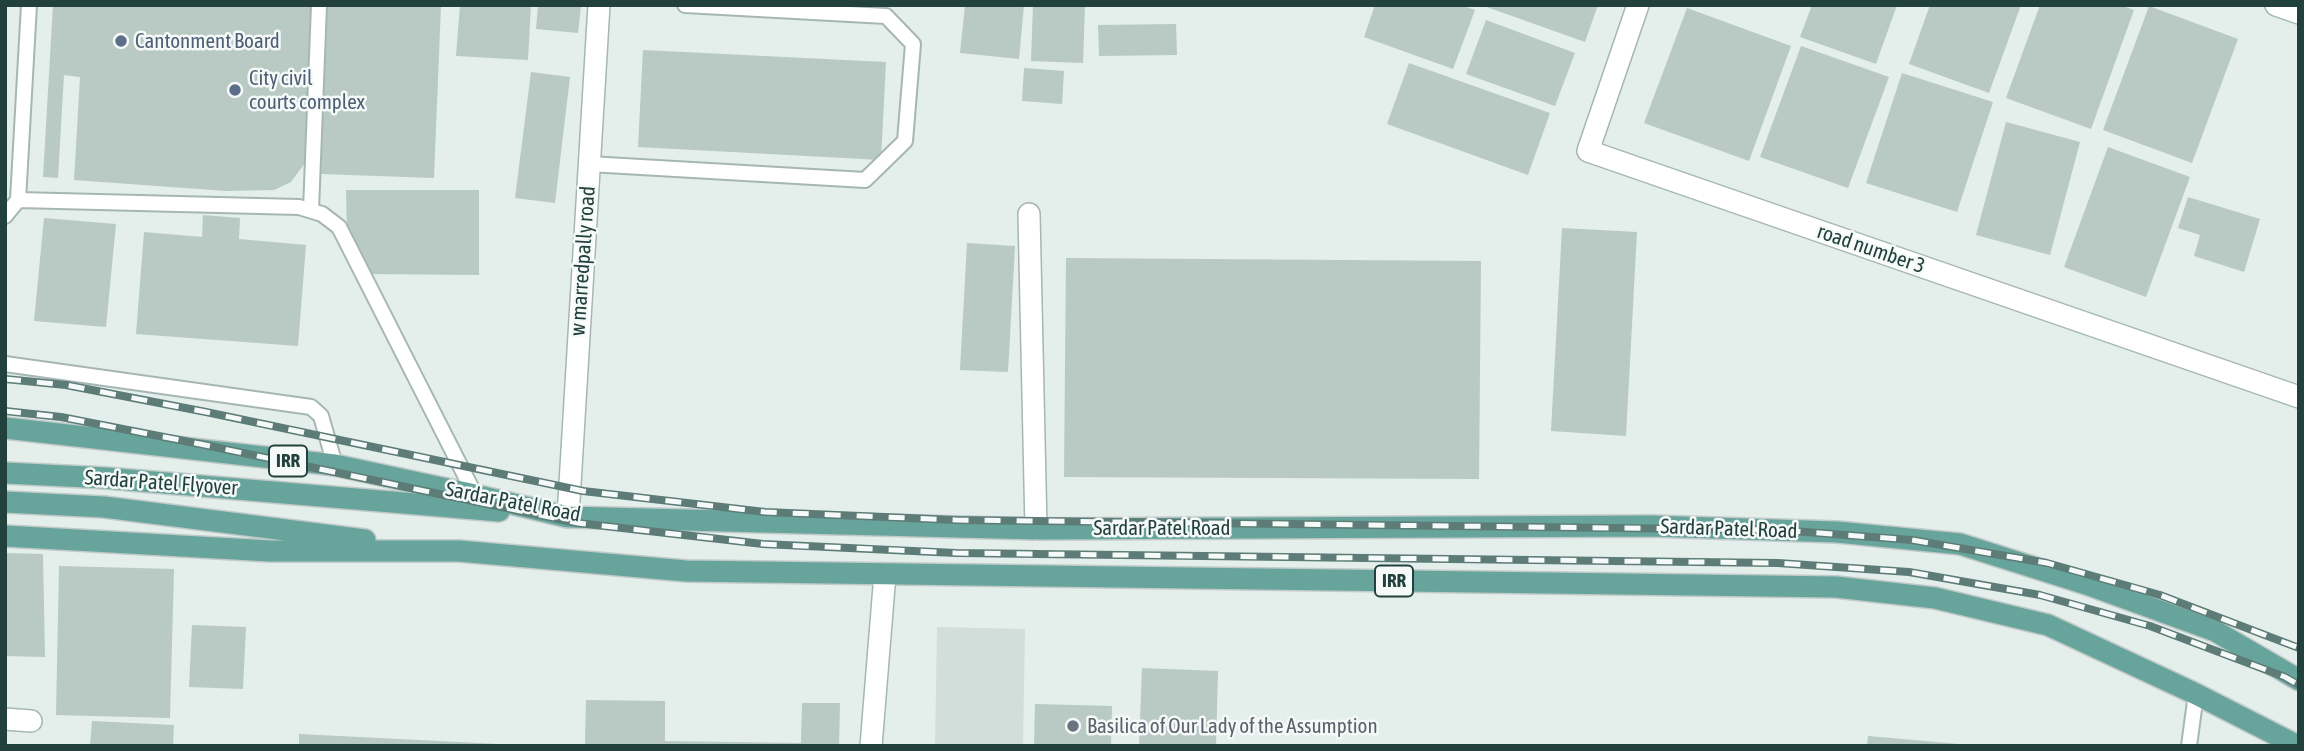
<!DOCTYPE html>
<style>
body{margin:0}
#map{position:relative;width:2304px;height:751px;overflow:hidden;background:#e4eeeb;font-family:"Asap Condensed",sans-serif}
canvas{display:block}
.frame{position:absolute;inset:0;border:7px solid #23413c;pointer-events:none}
</style>
<div id="map">
<canvas width="2304" height="751"></canvas>
<div class="frame"></div>
</div>
<script>
const c = document.querySelector('canvas').getContext('2d');
c.lineJoin = 'round';
function paint(path, color) { c.fillStyle = color; c.fill(path, 'evenodd'); }
const shape = rows => new Path2D(rows.map(r => 'M' + r).join(''));
function trace(path, color, width, dash) { c.strokeStyle = color; c.lineWidth = width; c.lineCap = dash ? 'butt' : 'round'; c.setLineDash(dash || []); c.stroke(path); }
function drawText(font, color, halo, rows, align = 'center') {
  c.font = font + ' "Asap Condensed",sans-serif'; c.lineWidth = 5; c.setLineDash([]); c.textBaseline = 'middle'; c.strokeStyle = halo; c.fillStyle = color; for (const [text, x, y, turn = 0] of rows) {
    c.save(); c.translate(x, y); c.rotate((+turn || 0) * Math.PI / 180); c.textAlign = isNaN(turn) ? turn : align; if (halo) c.strokeText(text, 0, 0); c.fillText(text, 0, 0); c.restore();
  }
}
paint(shape([
 [937,627,1025,629,1023,746,935,746]
]), '#d2deda');
paint(shape([
 [53,5,88,7,88,5,312,5,305,163,291,182,274,190,226,191,74,180,80,77,64,75,58,178,43,177],
 [327,5,441,5,434,178,321,174],
 [460,5,531,5,528,60,456,56],
 [538,5,581,5,578,33,536,29],
 [965,5,1024,5,1019,59,960,53],
 [1033,5,1085,5,1083,63,1031,61],
 [1375,5,1460,5,1475,10,1453,69,1364,37],
 [1481,5,1598,5,1585,42],
 [1812,5,1897,5,1876,64,1800,37],
 [1930,5,2021,5,1989,93,1909,64],
 [2040,5,2120,5,2134,10,2091,129,2006,98],
 [2149,6,2238,39,2192,163,2103,130],
 [1687,8,1791,46,1749,161,1644,123],
 [1486,20,1575,53,1555,106,1466,74],
 [1176,24,1177,55,1099,56,1098,25],
 [1801,46,1889,77,1848,188,1760,157],
 [643,50,886,62,881,160,638,147],
 [1409,63,1550,113,1528,175,1387,124],
 [1024,68,1064,71,1062,104,1022,101],
 [531,72,570,77,555,203,515,198],
 [1902,73,1993,102,1957,212,1866,183],
 [2006,122,2080,142,2050,255,1976,235],
 [2108,147,2190,177,2146,297,2064,267],
 [346,190,479,190,479,275,368,274,347,238],
 [2188,197,2260,219,2244,272,2194,256,2200,235,2178,228],
 [203,215,240,218,239,239,306,245,298,346,136,334,144,232,202,237],
 [44,218,116,224,106,327,34,321],
 [1562,228,1637,232,1626,436,1551,431],
 [967,243,1015,246,1008,372,960,370],
 [1066,258,1481,261,1479,479,1064,477],
 [5,553,43,554,45,657,5,656],
 [59,566,174,569,170,718,56,715],
 [192,625,246,627,243,689,189,687],
 [1142,668,1218,671,1216,746,1139,746],
 [586,700,665,701,665,741,801,743,802,703,840,703,839,746,585,746],
 [1035,704,1112,706,1111,746,1034,746],
 [92,721,174,725,173,746,90,746],
 [299,734,498,744,498,746,299,746],
 [1868,736,1959,744,1959,746,1867,746]
]), '#b9c9c4');
const lane = shape([
 [29,5,18,200,299,207,322,214,339,227,475,495],
 [589,164,865,180,905,141,913,44,886,16,685,5],
 [311,210,319,5],
 [5,216,18,200],
 [5,364,311,407,321,416,335,465],
 [2189,746,2196,694]
]);
const street = shape([
 [1638,5,1588,151,2299,397],
 [2276,5,2299,13],
 [1029,214,1036,529],
 [568,517,599,5],
 [5,719,31,721],
 [871,746,885,574]
]);
const primary = shape([
 [5,428,335,465,475,495,568,517,1036,529,1652,526,1837,532,1960,544,2086,584,2215,631,2299,680],
 [5,473,106,478,499,511],
 [5,502,104,507,365,540],
 [5,536,270,551,459,551,686,571,1836,587,1935,598,2048,625,2196,694,2298,746]
]);
trace(lane, '#a6b7b3', 18);
trace(street, '#a6b7b3', 24);
trace(primary, '#c1cac8', 24);
trace(lane, '#fff', 14);
trace(street, '#fff', 21);
trace(primary, '#67a59c', 21);
const rail = shape([
 [5,379,66,385,206,412,583,491,765,512,956,520,1779,530,1912,540,2047,563,2160,595,2299,648],
 [5,411,61,417,200,444,578,523,763,544,956,553,1778,563,1909,572,2040,595,2150,626,2285,677,2299,685]
]);
trace(rail, '#5d7c77', 8);
trace(rail, '#f5faf8', 5, [16]);
for (const [x, y, r, color] of [
 [121,41,7,"#5c6f8a"],
 [235,90,7,"#5c6f8a"],
 [1073,726,7,"#6b7280"]
]) { const dot = new Path2D(); dot.arc(x, y, r, 0, 2 * Math.PI); c.fillStyle = color; c.fill(dot); trace(dot, '#f5faf8', 2.5); }
for (const [x, y, w] of [
 [288,461,38],
 [1394,581,38]
]) { const box = new Path2D(); box.roundRect(x - w / 2, y - 15.5, w, 31, 5); c.fillStyle = '#f5faf8'; c.fill(box); trace(box, '#23413c', 2); }
drawText('bold 19px', '#23413c', null, [
 ["IRR",288,461],
 ["IRR",1394,581]
]);
drawText('21px', '#4e5e75', '#f5faf8', [
 ["Cantonment Board",135,41],
 ["City civil",249,78],
 ["courts complex",249,102]
], 'left');
drawText('21px', '#23413c', '#f5faf8', [
 ["road number 3",1871,249,19],
 ["w marredpally road",583,261,-86],
 ["Sardar Patel Flyover",161,483,4],
 ["Sardar Patel Road",513,502,11],
 ["Sardar Patel Road",1162,528],
 ["Sardar Patel Road",1729,529,2]
]);
drawText('21px', '#5b616d', '#f5faf8', [
 ["Basilica of Our Lady of the Assumption",1087,726]
], 'left');
</script>
